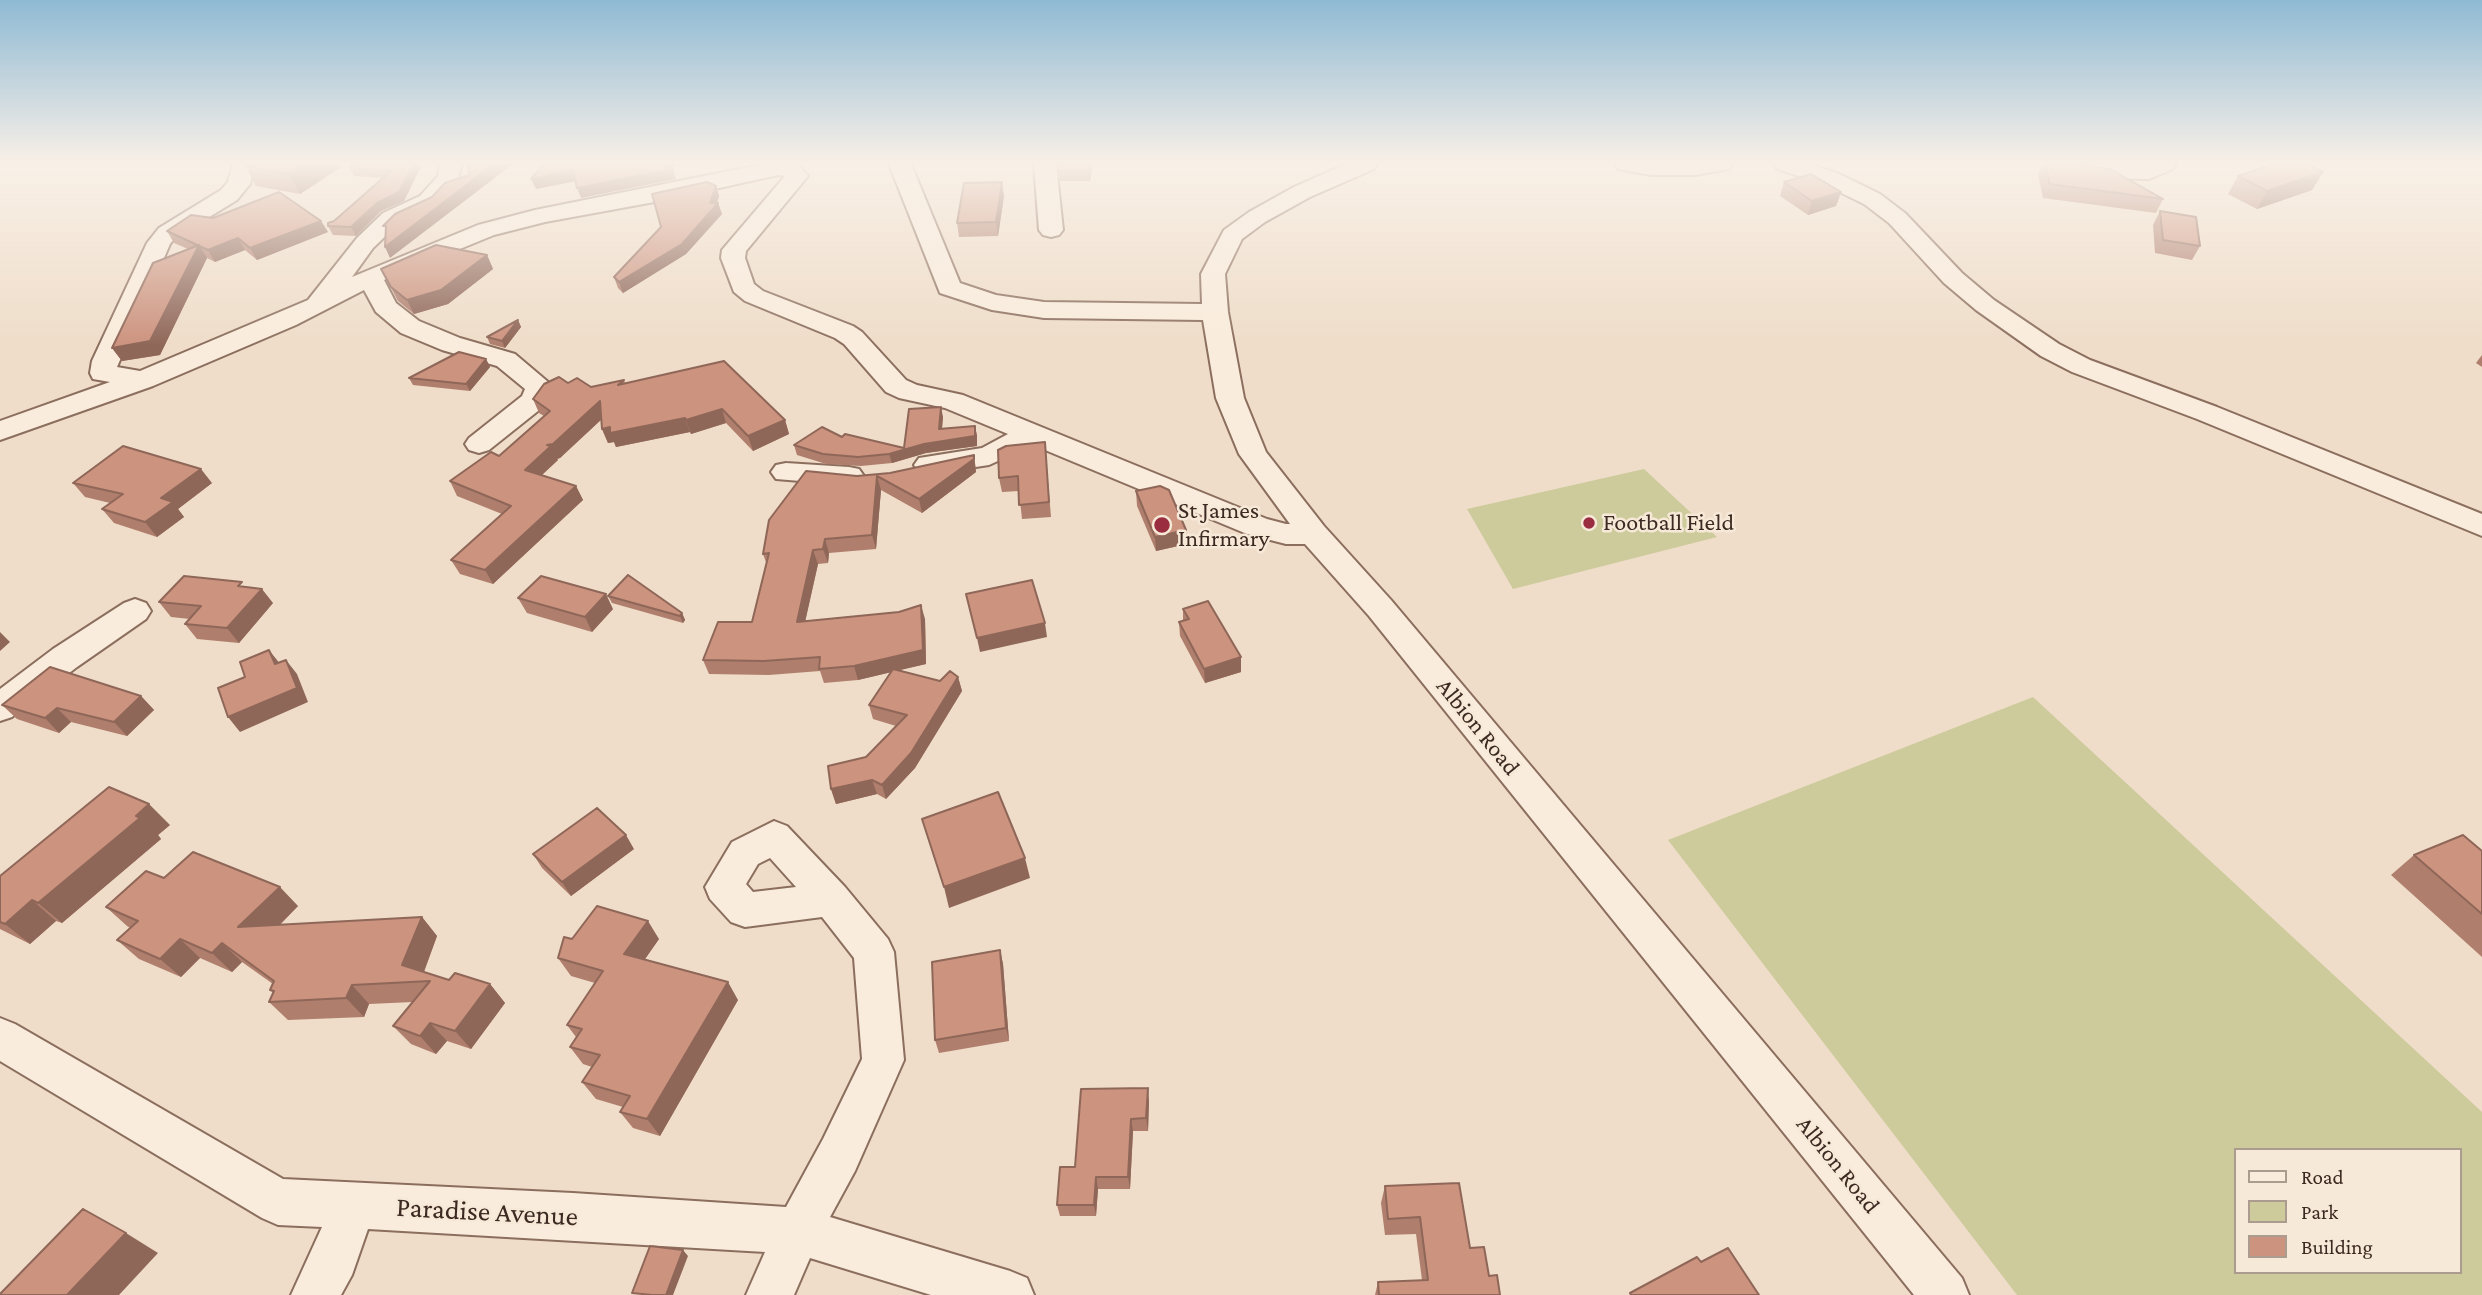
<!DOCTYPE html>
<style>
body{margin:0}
#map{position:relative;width:2482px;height:1295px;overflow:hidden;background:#efddc9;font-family:"Crimson Pro",serif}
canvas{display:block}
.legend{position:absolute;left:2234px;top:1148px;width:228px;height:126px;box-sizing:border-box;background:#f6e9d8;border:2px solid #ac9c8f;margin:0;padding:9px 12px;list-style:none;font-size:21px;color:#3c2921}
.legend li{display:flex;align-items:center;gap:14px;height:35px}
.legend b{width:35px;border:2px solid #ac9c8f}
</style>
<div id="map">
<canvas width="2482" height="1295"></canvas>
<ul class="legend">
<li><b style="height:9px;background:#f9ecdc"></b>Road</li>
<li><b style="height:19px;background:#cdcb9c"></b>Park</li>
<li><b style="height:19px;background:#cc937f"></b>Building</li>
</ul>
</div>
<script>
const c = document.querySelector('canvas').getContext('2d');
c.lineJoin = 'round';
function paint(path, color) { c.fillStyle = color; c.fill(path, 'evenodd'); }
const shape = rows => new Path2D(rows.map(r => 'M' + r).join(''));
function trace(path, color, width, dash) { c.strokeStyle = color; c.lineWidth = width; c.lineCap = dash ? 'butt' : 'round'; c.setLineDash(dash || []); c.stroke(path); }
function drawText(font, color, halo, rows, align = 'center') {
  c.font = font + ' "Crimson Pro",serif'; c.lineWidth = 5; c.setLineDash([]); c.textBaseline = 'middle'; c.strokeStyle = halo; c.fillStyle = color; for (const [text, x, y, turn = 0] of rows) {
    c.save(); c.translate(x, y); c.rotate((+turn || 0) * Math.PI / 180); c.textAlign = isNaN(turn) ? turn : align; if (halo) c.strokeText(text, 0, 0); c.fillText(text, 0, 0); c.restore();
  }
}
paint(shape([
 [1644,469,1717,537,1513,589,1467,509],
 [2033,697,2482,1112,2482,1295,2017,1295,1668,840],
 [2235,1150,2459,1150,2459,1272,2235,1272]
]), '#cdcb9c');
const minor = shape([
 [233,164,255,164,250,184,237,200,175,238,170,244,117,367,140,371,308,300,357,238,383,213,420,196,438,176,440,164,462,164,457,182,436,206,399,223,373,248,352,277,478,225,535,210,764,164,798,164,808,176,746,251,745,258,754,284,763,291,853,326,862,332,906,380,917,385,963,395,1267,519,1286,524,1290,524,1239,454,1216,398,1203,320,1044,318,992,310,940,293,889,164,911,164,960,283,996,295,1044,302,1202,304,1201,274,1224,230,1249,212,1294,187,1346,164,1377,164,1374,169,1310,197,1265,222,1242,239,1225,274,1228,312,1244,398,1266,452,1324,526,1391,600,1962,1278,1969,1295,1914,1295,1369,616,1305,544,1286,544,1247,534,1033,445,989,465,929,474,919,472,914,465,919,458,982,448,1008,434,945,408,899,398,886,392,844,344,835,338,745,301,734,292,721,258,722,250,785,176,778,175,660,201,545,222,494,235,384,280,396,303,419,321,460,338,515,354,554,387,543,407,489,450,479,453,469,450,465,444,469,438,522,396,525,389,497,366,442,350,401,333,376,312,364,290,296,325,153,386,0,440,0,421,110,382,93,379,90,373,92,361,147,243,159,228,221,190,228,182,233,164],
 [1034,164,1056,164,1063,230,1059,235,1051,237,1043,235,1039,230,1034,164],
 [1615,164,1732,164,1729,169,1695,175,1651,175,1618,169,1615,164],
 [1774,164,1809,164,1837,173,1880,194,1905,213,1962,273,1994,300,2059,344,2090,360,2217,407,2482,514,2482,536,2197,419,2072,372,2041,356,1976,310,1944,283,1889,223,1864,204,1821,183,1777,169,1774,164],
 [2047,164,2145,165,2176,164,2173,169,2149,179,2090,178,2050,169,2047,164],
 [786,463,849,467,859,469,864,476,859,483,849,485,776,479,771,472,776,465,786,463],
 [135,599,146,603,151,611,146,619,77,667,12,717,0,721,0,689,53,649,124,603,135,599],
 [774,821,787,826,845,887,888,939,894,952,904,1060,855,1171,830,1217,1010,1271,1027,1278,1034,1295,931,1295,810,1258,794,1295,746,1295,765,1252,368,1229,352,1275,341,1295,291,1295,322,1227,278,1225,262,1218,0,1061,0,1018,15,1024,283,1179,573,1193,786,1207,823,1139,862,1059,854,958,822,917,745,927,731,922,710,899,705,887,732,842,774,821],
 [770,858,796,887,753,892,746,884,758,864,770,858]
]);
trace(minor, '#8b6e5d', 4);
paint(minor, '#f9ecdc');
paint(shape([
 [353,164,422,164,404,201,381,211,356,236,333,235,328,226,382,178,354,176,350,168],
 [1058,164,1093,164,1090,181,1060,181],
 [2042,164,2076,164,2163,199,2156,213,2043,198,2038,174],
 [245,166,341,167,300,194,256,186],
 [2323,172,2312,190,2257,209,2228,194,2238,176],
 [1784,182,1841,192,1836,206,1808,215,1780,196],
 [716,186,719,196,717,203,718,203,722,214,686,254,623,293,618,288,614,277],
 [1004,196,998,236,959,237,957,223],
 [2160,211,2200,246,2192,260,2155,253,2153,225],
 [213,218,321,221,328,232,257,260,245,250,215,262,207,258,160,355,122,361,112,348,188,249,174,243,167,231],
 [487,255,493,269,448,304,414,314,398,301,381,269],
 [518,320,521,327,505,348,490,344,487,337],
 [2482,355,2482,367,2476,363],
 [486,359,490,367,470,391,413,385,409,378],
 [624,380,625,383,785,420,789,434,753,451,726,423,691,434,690,432,616,447,614,442,608,443,602,429,601,420,560,458,557,459,558,460,542,475,576,486,583,500,493,584,460,574,451,560,502,514,457,496,450,481,499,456,544,416,539,413,533,399,568,383,591,387],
 [943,417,942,429,975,426,977,436,977,446,926,453,892,463,861,466,826,464,797,455,794,445,904,448],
 [974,455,976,472,922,513,881,490,876,549,829,553,828,563,818,564,805,621,925,619,926,664,899,670,940,681,958,677,962,691,915,768,886,799,877,794,836,804,831,789,866,757,896,726,873,719,869,705,891,672,858,680,824,683,820,671,769,675,709,674,703,660,752,622,767,565,763,554,857,476,890,473],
 [1046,457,1051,517,1022,519,1019,491,1002,492,999,478],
 [73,483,212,483,178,509,184,517,157,537,114,523,102,509,110,503,85,497],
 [1136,491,1186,530,1187,544,1156,551,1137,506],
 [608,596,682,613,685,620,683,623,612,603],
 [518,598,613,609,592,632,527,613],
 [159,602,273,603,239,643,197,639,185,624,190,619,171,617],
 [1183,609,1241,672,1205,683,1180,636,1179,622,1183,621],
 [141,696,154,710,127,736,71,722,59,733,17,719,2,705],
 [170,825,158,835,161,839,62,923,56,921,30,944,0,929,0,876],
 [634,849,571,896,542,868,533,854],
 [2482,851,2482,957,2391,875,2414,855],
 [164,878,298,906,280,925,422,917,437,936,424,972,449,980,490,984,505,1003,471,1049,447,1041,436,1054,411,1044,393,1026,413,1002,369,1004,364,1017,288,1020,269,1002,273,993,270,990,273,984,242,962,232,972,200,958,181,977,139,959,117,940,130,928,127,926,106,907],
 [572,939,659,939,645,959,738,1000,660,1136,633,1128,620,1112,623,1107,596,1099,582,1082,592,1067,583,1064,570,1047,576,1037,567,1025,595,983,571,976,558,958],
 [1000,950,1003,964,1009,1041,939,1053,935,1040],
 [1149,1101,1148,1131,1133,1131,1130,1189,1098,1189,1096,1216,1060,1216,1057,1205,1075,1167],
 [1385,1186,1470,1248,1489,1276,1500,1295,1375,1295,1378,1282,1422,1280,1416,1234,1385,1235,1381,1203]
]), '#af7e6d');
paint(shape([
 [304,164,340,164,341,167,300,194,289,174],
 [414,164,422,164,404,201,381,211,356,236,351,227],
 [494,164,513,164,390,258,385,247],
 [661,164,677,164,671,169,673,169,676,179,581,198,577,188],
 [1090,164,1093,164,1090,181,1089,171],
 [573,171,577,181,536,189,531,179],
 [2323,172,2312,190,2257,209,2267,191],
 [1002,182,1004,196,998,236,996,222],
 [716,186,719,196,716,206,718,203,722,214,686,254,623,293,619,282,710,203],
 [1841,192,1836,206,1808,215,1812,201],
 [321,221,328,232,257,260,250,248],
 [238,238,245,250,215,262,208,250],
 [199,245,207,258,160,355,122,361,112,348],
 [487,255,493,269,448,304,414,314,407,300],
 [518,320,521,327,505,348,502,341],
 [486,359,490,367,470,391,466,384],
 [600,401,606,415,560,458,557,459,558,460,532,484,525,470,547,445],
 [941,407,943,417,941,438,939,429],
 [722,409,726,423,691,434,686,420],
 [685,418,690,432,616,447,614,442,608,443,602,429],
 [785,420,789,434,753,451,748,436],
 [975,426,977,436,977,446,926,453,892,463,889,454],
 [974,455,976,472,922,513,919,499],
 [201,469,212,483,178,509,184,517,157,537,145,522,161,498],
 [877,476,881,490,876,549,872,535],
 [576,486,583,500,493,584,485,570],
 [1186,530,1187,544,1156,551,1155,537],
 [825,539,829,553,828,563,823,549],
 [813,550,818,564,802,636,797,622],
 [262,589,273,603,239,643,227,628],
 [606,594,613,609,592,632,585,617],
 [921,605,925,619,926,664,858,680,854,666],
 [682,613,685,620,683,623,680,616],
 [1045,623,1047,637,980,652,977,638],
 [0,632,10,642,0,651],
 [269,650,281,665,275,664],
 [1241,657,1241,672,1205,683,1204,669],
 [286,660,297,674,308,702,240,732,228,717],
 [958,677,962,691,915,768,886,799,882,785],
 [141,696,154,710,127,736,114,722],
 [57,708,71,722,59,733,45,718],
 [872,780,877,794,836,804,831,789],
 [149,804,170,825,158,835,161,839,62,923,38,903],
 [626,835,634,849,571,896,562,882],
 [1025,858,1030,878,949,908,944,887],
 [280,887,298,906,258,946,238,927],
 [32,900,56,921,30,944,5,924],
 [422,917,437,936,420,982,402,965],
 [648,921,659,939,636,972,624,954],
 [180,939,200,958,181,977,160,959],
 [222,943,242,962,232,972,212,953],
 [1000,950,1003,964,1009,1041,1006,1028],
 [728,982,738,1000,660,1136,647,1119],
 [490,984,505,1003,471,1049,455,1031],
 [352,985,369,1004,364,1017,346,998],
 [430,1023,447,1041,436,1054,420,1036],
 [1148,1088,1149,1101,1148,1131,1146,1118],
 [1131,1119,1133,1131,1130,1189,1128,1177],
 [1096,1177,1098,1189,1096,1216,1094,1205],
 [126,1233,158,1253,119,1295,67,1295],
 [683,1250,688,1256,673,1295,666,1295]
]), '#8f6759');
const building = shape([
 [248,164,304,164,289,174,245,166,248,164],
 [353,164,414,164,399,192,377,203,351,227,328,226,328,223,334,221,391,171,350,168,353,164],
 [468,164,494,164,385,247,386,226,383,226,395,214,432,197,445,183,469,175,468,164],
 [544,164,661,164,673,169,577,188,573,171,531,179,544,164],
 [1058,164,1090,164,1089,171,1059,171,1058,164],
 [2045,164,2076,164,2110,169,2163,199,2050,184,2045,164],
 [2274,164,2307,164,2323,172,2267,191,2238,176,2274,164],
 [1811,174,1841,192,1812,201,1784,182,1811,174],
 [707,182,716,186,710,203,718,203,682,244,619,282,614,277,661,227,652,194,707,182],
 [1002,182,996,222,957,223,964,183,1002,182],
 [279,192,321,221,250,248,238,238,208,250,167,231,191,215,213,218,279,192],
 [2160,211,2196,217,2200,246,2163,240,2160,211],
 [199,245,150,341,112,348,153,263,199,245],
 [436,245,487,255,441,290,407,300,391,287,381,269,436,245],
 [518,320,502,341,487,337,518,320],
 [459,352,486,359,466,384,409,378,459,352],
 [724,361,785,420,748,436,722,409,686,420,685,418,610,433,610,427,602,429,600,401,553,444,547,445,551,446,525,470,576,486,485,570,451,560,511,506,450,481,491,452,499,456,550,411,533,399,544,384,559,377,568,383,577,378,591,387,624,380,618,385,724,361],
 [941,407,939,429,975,426,975,436,924,444,889,454,858,457,823,454,794,445,822,427,842,437,845,434,904,448,909,409,941,407],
 [1045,442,1049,502,1019,505,1018,476,999,478,998,450,1006,446,1045,442],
 [123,446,201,469,161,498,173,502,145,522,102,509,123,494,73,483,123,446],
 [974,455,974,459,919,499,877,476,872,535,825,539,823,549,813,550,797,622,899,612,921,605,923,650,854,666,819,669,820,657,764,661,703,660,718,622,752,622,769,553,763,554,769,520,806,471,857,476,890,473,974,455],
 [1160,486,1169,490,1186,530,1155,537,1136,491,1160,486],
 [628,575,682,613,680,616,608,596,628,575],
 [184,576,242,582,238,586,262,589,227,628,185,624,201,606,159,602,184,576],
 [541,576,606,594,585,617,518,598,541,576],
 [1032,580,1045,623,977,638,966,594,1032,580],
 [1208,601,1241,657,1204,669,1179,622,1189,619,1183,609,1208,601],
 [269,650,275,664,286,660,297,688,228,717,218,688,245,677,240,662,269,650],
 [50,667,141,696,114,722,57,708,45,718,2,705,50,667],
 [893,669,940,681,950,671,958,677,911,753,882,785,872,780,831,789,828,766,866,757,907,715,869,705,893,669],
 [109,787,149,804,136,816,140,818,38,903,32,900,5,924,0,922,0,876,109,787],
 [998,792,1025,858,944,887,922,819,998,792],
 [597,808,626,835,562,882,533,854,597,808],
 [2463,835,2482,851,2482,914,2414,855,2463,835],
 [193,852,280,887,238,927,422,917,402,965,449,980,455,973,490,984,455,1031,430,1023,420,1036,393,1026,430,981,352,985,346,998,269,1002,274,991,270,990,274,981,222,943,212,953,180,939,160,959,117,940,138,921,106,907,146,871,164,878,193,852],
 [597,906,648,921,624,954,728,982,647,1119,620,1112,630,1096,582,1082,600,1055,570,1047,582,1029,567,1025,603,971,558,958,564,937,572,939,597,906],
 [1000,950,1006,1028,935,1040,932,962,1000,950],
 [1148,1088,1146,1118,1131,1119,1128,1177,1096,1177,1094,1205,1057,1205,1060,1167,1075,1167,1081,1089,1148,1088],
 [1459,1183,1470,1248,1484,1247,1489,1276,1497,1275,1500,1295,1379,1295,1378,1282,1428,1280,1420,1217,1388,1219,1385,1186,1459,1183],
 [83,1209,126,1233,67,1295,0,1295,0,1294,83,1209],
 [650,1246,683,1250,666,1295,652,1295,632,1293,650,1246],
 [1728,1248,1759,1295,1631,1295,1630,1293,1697,1257,1701,1262,1728,1248]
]);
paint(building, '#cc937f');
trace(building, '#8f6759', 2);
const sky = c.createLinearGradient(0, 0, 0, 346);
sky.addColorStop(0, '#8fbad4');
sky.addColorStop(0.47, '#f8f0e7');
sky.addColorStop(1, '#f8f0e700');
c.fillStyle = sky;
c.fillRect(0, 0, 2482, 346);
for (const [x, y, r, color] of [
 [1589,523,7,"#9a2d3f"],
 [1162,525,9,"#9a2d3f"]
]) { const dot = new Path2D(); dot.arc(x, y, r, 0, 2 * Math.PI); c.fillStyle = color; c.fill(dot); trace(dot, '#f6e9d8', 2.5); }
drawText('24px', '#3c2921', '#f6e9d8', [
 ["St James",1178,511],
 ["Infirmary",1178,539],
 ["Football Field",1603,523]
], 'left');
drawText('24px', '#3c2921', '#f6e9d8', [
 ["Albion Road",1478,727,51],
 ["Albion Road",1838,1165,51]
]);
drawText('28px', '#3c2921', '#f6e9d8', [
 ["Paradise Avenue",487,1212,3]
]);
</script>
